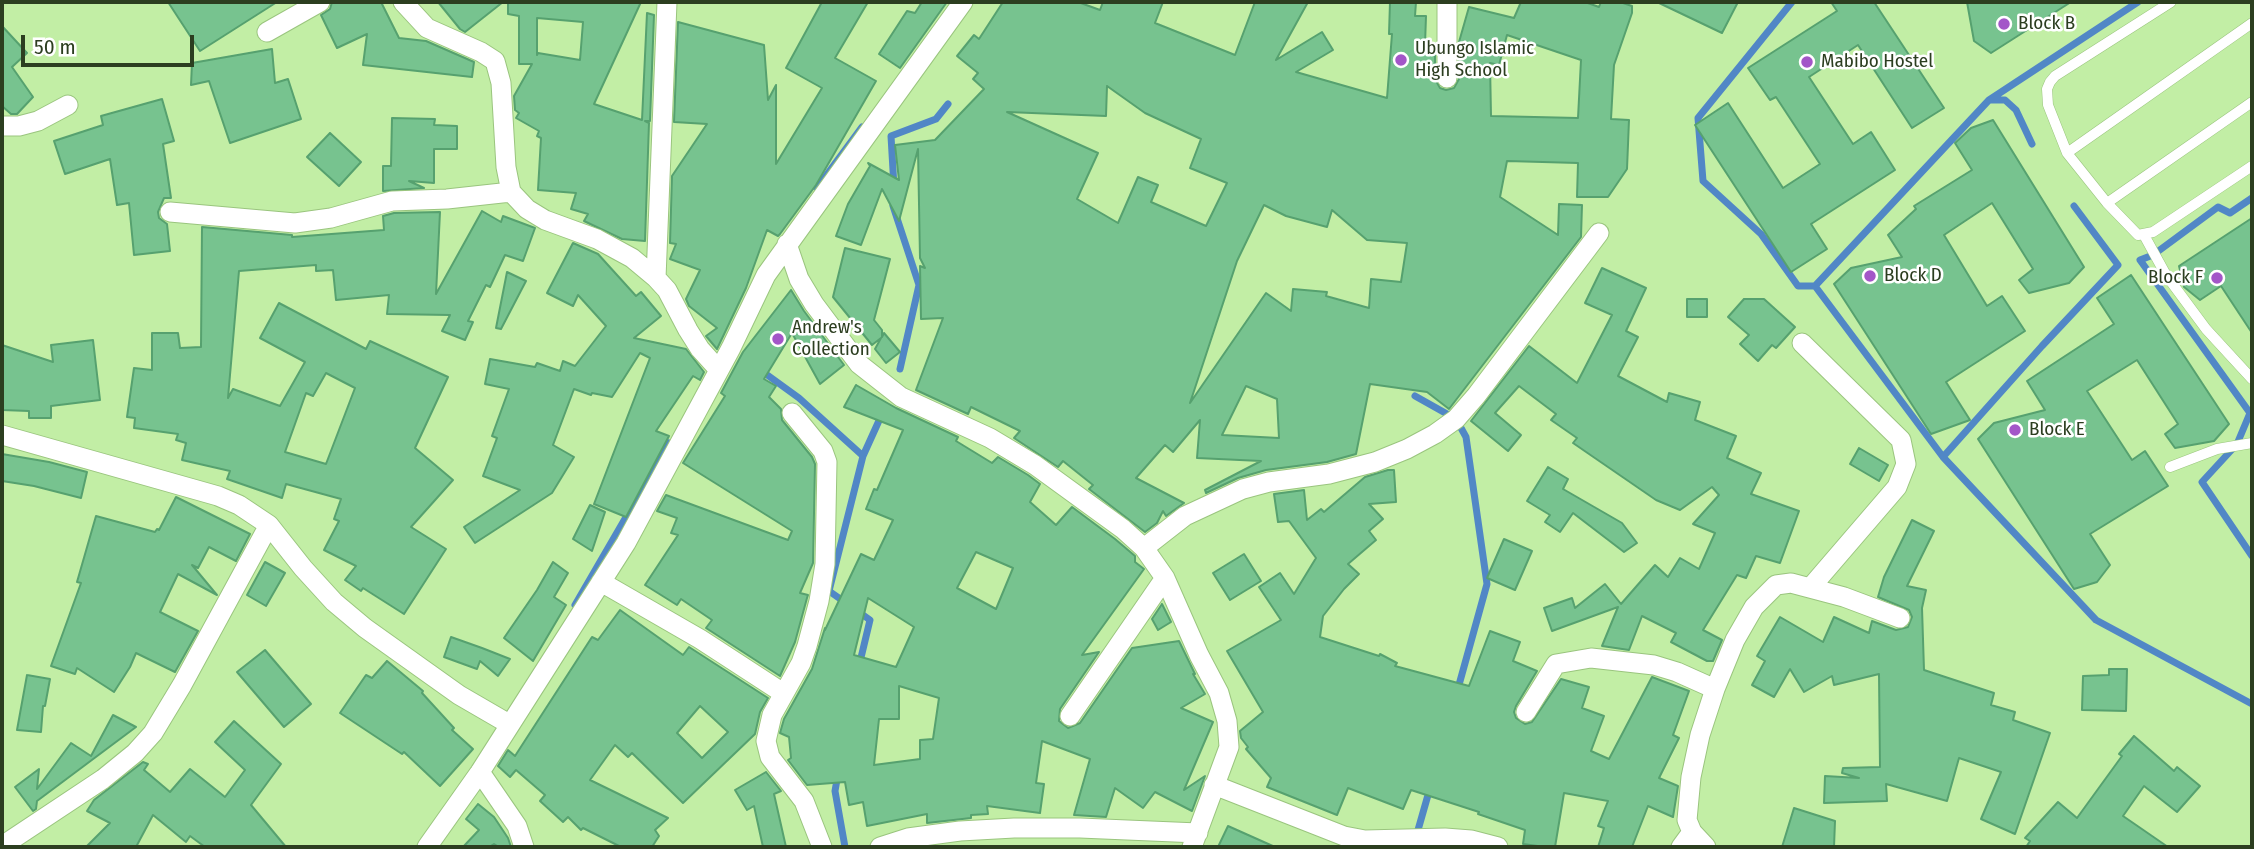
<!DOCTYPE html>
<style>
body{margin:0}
#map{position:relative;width:2254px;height:849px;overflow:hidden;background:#c2eea5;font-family:"Fira Sans Condensed",sans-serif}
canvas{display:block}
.frame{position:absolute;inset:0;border:4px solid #2c3e20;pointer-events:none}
.scale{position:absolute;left:21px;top:35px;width:173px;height:32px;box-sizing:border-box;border:4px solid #2c3e20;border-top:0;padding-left:9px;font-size:21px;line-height:24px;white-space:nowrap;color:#2c3e20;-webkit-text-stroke:5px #fff;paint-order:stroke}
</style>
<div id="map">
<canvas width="2254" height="849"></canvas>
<div class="frame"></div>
<div class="scale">50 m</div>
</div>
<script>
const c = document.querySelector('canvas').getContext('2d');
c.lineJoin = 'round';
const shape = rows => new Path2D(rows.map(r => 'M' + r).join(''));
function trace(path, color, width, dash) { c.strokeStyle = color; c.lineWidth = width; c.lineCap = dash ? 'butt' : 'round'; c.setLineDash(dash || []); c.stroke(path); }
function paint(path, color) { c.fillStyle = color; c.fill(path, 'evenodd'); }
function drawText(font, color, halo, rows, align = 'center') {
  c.font = font + ' "Fira Sans Condensed",sans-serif'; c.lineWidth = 5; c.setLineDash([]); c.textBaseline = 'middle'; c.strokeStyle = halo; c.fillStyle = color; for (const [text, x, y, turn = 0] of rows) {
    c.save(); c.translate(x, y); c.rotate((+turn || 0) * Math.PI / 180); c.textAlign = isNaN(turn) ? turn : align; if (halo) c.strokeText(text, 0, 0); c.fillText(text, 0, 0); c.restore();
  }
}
trace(shape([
 [1792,2,1698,118,1703,181,1761,234,1798,286,1815,286,1943,457,2096,620,2252,704],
 [1989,100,2005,100,2016,110,2032,144],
 [894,187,891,136,936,119,948,104],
 [817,188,862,127],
 [2252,198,2230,213,2218,207,2153,255,2140,260,2250,413,2237,444,2202,482,2252,556],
 [893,206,919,285,900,369],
 [1815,286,1989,100,2138,2],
 [759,369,799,398,863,456,829,591,846,603],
 [1415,396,1456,419,1466,437,1487,584,1457,692],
 [863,456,882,414],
 [1943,457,2042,346,2118,265,2074,206],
 [575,605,669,443],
 [856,610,870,620,859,666],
 [838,774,835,791,845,847],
 [1416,837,1430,788]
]), '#5187c6', 7);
const building = shape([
 [168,2,277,2,200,51,168,2],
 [332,2,381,2,399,38,426,41,474,62,472,77,363,65,367,34,337,48,321,15,330,9,332,2],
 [438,2,503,2,465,32,460,29,438,2],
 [508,2,641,2,594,104,642,120,647,13,654,15,650,121,645,121,649,123,645,241,622,239,584,221,588,214,571,209,576,193,538,190,541,138,537,136,539,131,516,118,519,113,515,110,514,96,532,64,519,64,519,16,508,14,508,2],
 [537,18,583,22,580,60,538,53,537,55,537,18],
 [822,2,868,2,835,58,876,81,816,185,780,234,778,236,767,230,746,288,717,349,706,336,717,328,689,306,686,299,700,270,670,259,676,244,670,243,672,176,707,124,674,122,678,22,764,45,768,100,776,85,776,164,822,88,786,68,822,2],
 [922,2,947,2,900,68,879,54,907,11,915,13,922,2],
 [1003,2,1078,2,1100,10,1103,2,1163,2,1155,23,1235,55,1255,2,1308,2,1276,60,1322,32,1333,50,1296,72,1387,98,1392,34,1389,34,1390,2,1416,2,1415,16,1426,16,1425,45,1435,46,1435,79,1440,88,1446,90,1454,88,1459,79,1459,42,1469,7,1514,18,1521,2,1585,2,1599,7,1601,2,1620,2,1632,6,1632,13,1614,65,1611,119,1629,120,1627,169,1608,197,1577,197,1578,163,1507,161,1500,197,1558,235,1559,204,1582,205,1581,237,1449,409,1427,392,1370,384,1356,454,1327,462,1266,470,1238,478,1206,493,1205,490,1261,461,1197,458,1200,420,1173,452,1165,445,1136,478,1184,503,1166,516,1163,511,1157,523,1145,532,1089,489,1093,485,1063,461,1058,467,1014,438,1020,431,971,407,968,414,916,390,943,318,921,319,920,266,925,268,920,258,918,149,899,221,882,189,861,245,836,236,848,204,870,166,868,163,899,180,895,145,935,140,984,89,973,79,978,73,957,56,974,35,979,39,1003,2],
 [1507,35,1581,60,1578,118,1491,116,1490,63,1499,65,1507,35],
 [1107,86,1145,113,1201,139,1190,168,1227,183,1206,226,1151,202,1158,185,1138,177,1118,223,1077,199,1098,153,1007,112,1106,116,1107,86],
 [1264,205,1286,216,1327,227,1332,210,1367,240,1407,243,1401,282,1371,279,1369,308,1326,296,1327,292,1293,289,1291,311,1266,293,1190,403,1237,261,1264,205],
 [1246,386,1277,399,1279,438,1222,435,1246,386],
 [1657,2,1738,2,1722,33,1657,2],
 [1831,2,1874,2,1944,108,1912,128,1858,45,1809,77,1853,144,1871,132,1895,170,1811,224,1827,249,1791,272,1695,125,1728,103,1783,188,1820,164,1776,97,1770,100,1748,68,1837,11,1831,2],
 [1967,2,2071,2,1991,53,1974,41,1967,2],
 [2,26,27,53,12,67,33,97,17,114,11,114,2,106,2,26],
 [272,49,275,83,288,79,301,119,230,143,209,81,191,85,192,63,272,49],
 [162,99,174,141,163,144,171,198,164,198,158,212,159,218,167,224,170,251,134,255,129,203,117,205,110,159,65,174,54,141,103,125,101,116,162,99],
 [392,118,435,119,434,125,457,126,457,149,434,149,434,183,409,181,424,188,383,191,383,166,391,166,392,118],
 [1993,120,2084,267,2069,283,2029,293,2019,280,2033,269,1992,203,1944,235,1987,306,2002,296,2025,331,1946,382,1970,420,1931,434,1834,284,1851,268,1902,257,1888,235,1916,209,1914,206,1972,170,1955,143,1971,128,1993,120],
 [330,133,361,162,339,186,307,157,330,133],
 [482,211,501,222,503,216,535,228,523,261,505,255,490,287,486,285,468,321,473,322,465,340,442,331,450,315,387,314,389,295,336,300,333,270,316,271,316,265,239,271,228,398,233,389,280,406,305,362,260,338,279,303,366,349,370,341,448,377,415,448,453,480,411,527,446,549,404,614,363,588,361,591,345,580,356,566,324,550,339,521,334,519,341,499,286,484,282,498,227,479,230,471,182,460,186,443,176,440,178,434,134,428,135,418,127,417,134,368,152,370,152,333,178,333,180,348,201,347,202,227,292,235,292,237,384,230,383,216,394,213,440,212,436,294,482,211],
 [326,373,355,388,326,464,285,452,306,393,313,396,326,373],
 [2252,218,2252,333,2221,286,2200,300,2184,287,2179,266,2252,218],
 [573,243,598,254,636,296,641,292,661,316,634,338,686,349,704,372,700,380,693,376,656,431,669,436,626,517,594,504,650,358,640,353,612,397,592,393,591,395,574,389,553,445,574,457,552,493,475,543,464,527,520,490,483,476,497,438,492,436,509,389,485,384,490,359,535,367,537,363,560,371,563,361,575,366,606,326,578,295,573,306,547,293,573,243],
 [845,248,890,259,874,320,882,330,882,337,884,333,900,352,886,363,875,349,881,338,872,345,833,297,845,248],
 [1602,268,1646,288,1626,331,1638,337,1618,376,1667,402,1669,393,1700,402,1695,420,1736,436,1727,458,1761,473,1751,494,1799,511,1780,563,1756,556,1746,578,1737,575,1703,630,1722,640,1713,661,1707,661,1671,642,1676,633,1642,616,1629,650,1602,646,1618,607,1552,631,1544,608,1572,598,1575,608,1605,584,1621,604,1655,565,1668,577,1680,558,1699,569,1715,533,1693,524,1719,495,1712,487,1680,510,1656,500,1573,443,1577,438,1551,420,1556,414,1519,386,1495,413,1521,435,1508,451,1471,421,1529,346,1577,383,1612,315,1585,303,1602,268],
 [507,272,526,281,501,329,496,328,507,272],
 [2131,275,2229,424,2214,441,2175,448,2165,434,2178,424,2137,360,2087,391,2132,460,2145,451,2168,486,2090,534,2110,565,2097,582,2074,589,1978,439,1994,423,2045,410,2027,381,2114,324,2097,298,2131,275],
 [791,290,804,311,844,365,820,384,792,333,764,379,776,386,769,397,781,409,782,420,812,457,815,464,813,563,800,593,808,595,807,598,795,642,780,676,706,628,712,620,681,599,677,605,645,585,678,535,671,533,677,518,657,511,666,495,788,540,792,531,683,463,725,396,721,393,743,352,791,290],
 [1687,299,1707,299,1707,317,1687,317,1687,299],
 [1744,299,1764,299,1795,327,1776,348,1772,345,1758,361,1740,344,1749,335,1728,317,1744,299],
 [93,340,100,400,51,406,51,418,29,418,29,411,2,410,2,345,53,362,51,345,93,340],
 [856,385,896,408,958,437,956,441,992,463,998,457,1028,475,1040,484,1030,502,1056,525,1072,507,1115,539,1135,556,1135,562,1144,569,1082,655,1099,652,1060,709,1059,721,1068,728,1080,723,1132,648,1179,641,1195,674,1193,674,1205,694,1181,708,1213,722,1184,790,1205,776,1192,811,1155,792,1143,808,1115,788,1106,817,1074,815,1090,759,1042,741,1036,783,1044,784,1040,813,987,806,988,814,971,815,971,818,927,823,927,814,867,826,863,802,849,805,845,782,807,785,788,760,791,758,789,737,780,733,784,719,812,669,825,628,825,630,861,554,874,560,893,520,866,509,874,489,877,490,903,430,844,407,856,385],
 [976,552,1013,568,996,609,957,588,976,552],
 [868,598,914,627,896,667,854,655,868,598],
 [899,686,939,698,933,739,920,740,920,759,874,765,879,719,899,719,899,686],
 [1859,448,1888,465,1879,481,1850,464,1859,448],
 [2,454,49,462,87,472,81,498,34,486,2,481,2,454],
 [1548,467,1568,479,1563,489,1622,523,1637,543,1624,552,1573,513,1560,532,1545,522,1550,515,1527,501,1548,467],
 [1388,470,1394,470,1396,502,1369,504,1383,519,1369,531,1376,540,1348,564,1359,574,1344,589,1323,616,1320,637,1379,656,1380,654,1397,663,1395,666,1469,686,1490,631,1520,642,1513,661,1537,671,1516,706,1514,712,1516,718,1525,724,1532,722,1561,679,1589,687,1582,708,1604,716,1591,751,1609,759,1652,677,1689,691,1673,735,1679,738,1659,778,1678,786,1673,817,1648,806,1632,847,1598,847,1604,828,1598,826,1608,801,1564,793,1555,847,1545,847,1523,844,1525,830,1478,814,1479,812,1411,790,1403,809,1348,788,1337,815,1267,787,1271,778,1246,749,1248,747,1241,738,1240,731,1263,712,1227,651,1281,620,1259,587,1280,573,1294,594,1316,558,1289,521,1278,522,1274,494,1304,490,1307,520,1321,509,1324,512,1365,477,1388,470],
 [176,497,250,534,236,561,209,547,198,568,192,565,217,595,178,574,160,612,198,631,175,672,136,653,130,667,114,692,77,668,75,674,51,666,81,583,77,582,96,516,155,532,157,529,159,530,176,497],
 [590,505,605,512,592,551,573,539,590,505],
 [1912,520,1934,531,1907,586,1926,590,1922,608,1924,670,1994,693,1991,705,2015,712,2013,720,2050,733,2015,834,1981,819,2001,772,1959,758,1947,801,1886,784,1887,801,1824,803,1825,776,1859,778,1842,773,1843,768,1880,767,1879,674,1834,685,1832,676,1804,692,1790,669,1774,697,1752,685,1765,661,1757,656,1780,617,1823,642,1834,617,1869,633,1872,621,1896,630,1908,627,1912,617,1909,610,1878,597,1884,577,1912,520],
 [1504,539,1532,551,1515,590,1487,578,1504,539],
 [1244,554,1261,581,1230,600,1213,573,1244,554],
 [265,562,285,573,266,606,247,595,265,562],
 [553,562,568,573,554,597,566,605,533,661,504,638,537,590,553,562],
 [1162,604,1171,622,1158,630,1152,619,1162,604],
 [620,610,683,655,689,647,768,698,760,712,755,734,683,803,632,753,628,757,615,745,590,780,668,818,655,830,659,836,652,847,621,847,583,828,581,830,568,817,563,822,540,801,545,795,516,770,510,777,498,766,508,750,515,756,592,637,598,640,620,610],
 [700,706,728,732,702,758,677,733,700,706],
 [451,637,482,648,510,659,498,676,480,661,477,669,444,657,451,637],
 [265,650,311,704,284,727,237,672,265,650],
 [387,661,423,691,422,693,454,728,452,730,473,749,440,786,404,752,402,754,340,713,366,675,372,678,387,661],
 [2109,669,2127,669,2126,711,2082,710,2083,676,2109,675,2109,669],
 [27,675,50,679,45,706,43,706,41,732,17,730,27,675],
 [113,715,136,727,37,801,36,809,33,811,15,787,39,769,37,789,71,743,91,756,113,715],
 [234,721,281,764,251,805,286,847,205,847,190,836,186,842,153,815,136,847,86,847,110,823,87,811,94,800,143,762,148,764,144,770,170,792,190,769,225,797,245,770,215,742,234,721],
 [2134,736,2174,771,2177,767,2200,786,2177,812,2144,786,2123,816,2168,847,2026,847,2030,841,2025,838,2058,802,2077,818,2122,756,2119,754,2134,736],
 [766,772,781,791,774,794,786,847,763,847,754,806,747,810,735,790,766,772],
 [478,804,494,817,508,838,511,847,499,847,494,844,489,847,463,847,479,830,466,819,478,804],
 [1794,808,1835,821,1834,847,1782,847,1794,808],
 [1228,826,1275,847,1218,847,1228,826]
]);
paint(building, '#77c38f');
trace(building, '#56a16f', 2);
const lane = shape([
 [2171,2,2055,76,2050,82,2047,89,2048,105,2067,153,2107,203,2138,235,2153,232,2252,166],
 [2067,153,2252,23],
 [2107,203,2252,102],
 [2144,235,2166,275,2206,329,2252,379],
 [2170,467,2217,449,2252,443]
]);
const street = shape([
 [403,2,427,28,481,52,495,61,501,83,506,167,511,192,527,209,545,220,597,239,632,258,656,278,667,290,688,330,700,349,719,370],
 [1447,2,1447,78],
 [267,32,320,2],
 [2,126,19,126,38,121,68,105],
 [170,212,295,223,331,218,392,201,447,199,511,192],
 [787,244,799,279,814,304,859,364,901,397,990,438,1035,465,1123,529,1144,548,1165,578,1199,655,1219,693,1227,721,1229,747,1192,847],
 [656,278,667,2],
 [1802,343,1901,440,1906,464,1897,487,1811,587],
 [792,413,823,451,827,462,825,564,819,601,807,646,801,663,772,715,766,741,770,757,804,801,822,847],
 [2,435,218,496,239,505,269,525,303,568,334,602,365,628,459,695,509,724],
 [1144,548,1185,516,1243,489,1269,482,1329,474,1375,462,1407,449,1435,434,1456,419,1476,396,1599,233],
 [601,582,700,639,783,693],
 [1526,712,1556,664,1591,658,1654,665,1677,672,1715,689],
 [1070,716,1165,578],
 [480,772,517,826,524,847],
 [1214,785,1344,836,1365,840,1445,838,1471,840,1498,847],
 [2,846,103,779,135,753,153,733,182,685,269,525],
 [427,847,480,772,626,543,731,348,766,275,963,2],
 [880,847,908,838,960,831,1014,828,1080,828,1198,833],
 [1681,847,1692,832],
 [1706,847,1692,832,1687,820,1691,777,1700,735,1715,689,1735,640,1754,607,1776,585,1791,583,1844,597,1900,618]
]);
trace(lane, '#9ac57e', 11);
trace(street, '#9ac57e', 21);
trace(lane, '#fff', 10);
trace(street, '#fff', 19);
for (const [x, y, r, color] of [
 [2004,24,7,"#a356c8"],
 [1401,60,7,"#a356c8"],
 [1807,62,7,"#a356c8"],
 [1870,276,7,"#a356c8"],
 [2217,278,7,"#a356c8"],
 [778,339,7,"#a356c8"],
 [2015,430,7,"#a356c8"]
]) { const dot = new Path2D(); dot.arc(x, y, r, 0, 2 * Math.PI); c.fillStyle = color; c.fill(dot); trace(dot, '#fff', 2.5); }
drawText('19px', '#2c3e20', '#fff', [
 ["Block B",2018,24],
 ["Ubungo Islamic",1415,49],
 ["High School",1415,71],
 ["Mabibo Hostel",1821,62],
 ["Block D",1884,276],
 ["Block F",2203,278,"right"],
 ["Andrew's",792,328],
 ["Collection",792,350],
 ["Block E",2029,430]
], 'left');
</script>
